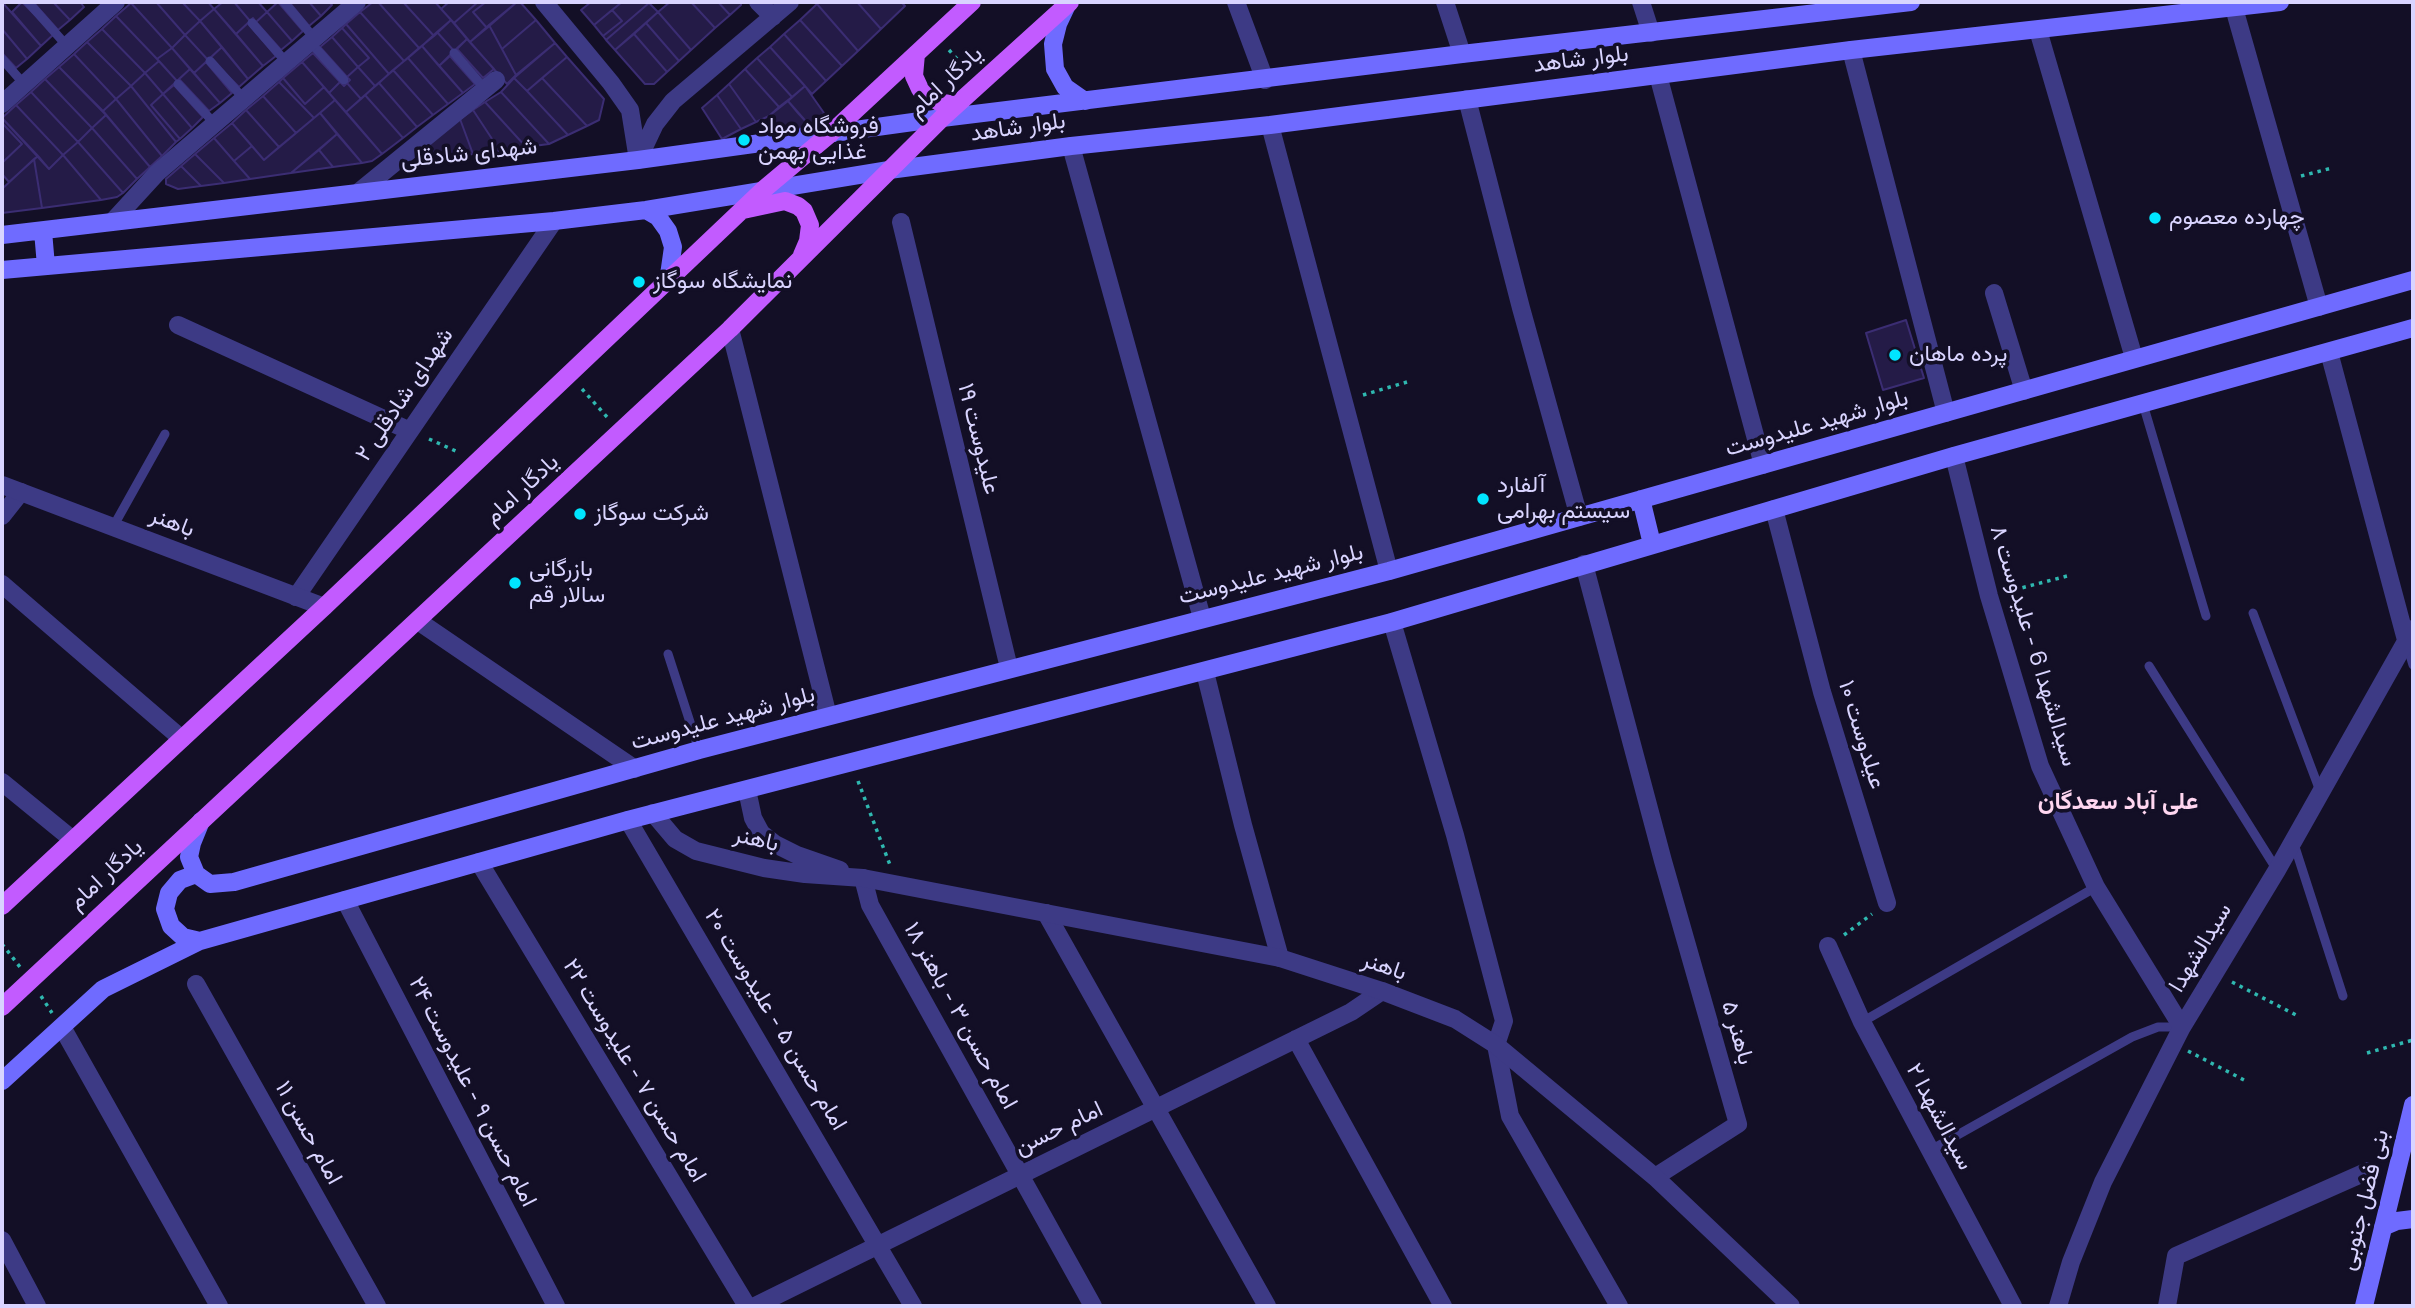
<!DOCTYPE html>
<meta charset="utf-8">
<style>
body{margin:0}
#map{position:relative;width:2415px;height:1308px;overflow:hidden;background:#130f26;font-family:"Space Grotesk",sans-serif}
canvas{display:block}
.frame{position:absolute;inset:0;border:4px solid #d9d4ff;pointer-events:none}
</style>
<div id="map">
<canvas width="2415" height="1308"></canvas>
<div class="frame"></div>
</div>
<script>
const c = document.querySelector('canvas').getContext('2d');
c.lineJoin = 'round';
function paint(path, color) { c.fillStyle = color; c.fill(path, 'evenodd'); }
const shape = rows => new Path2D(rows.map(r => 'M' + r).join(''));
function trace(path, color, width, dash) { c.strokeStyle = color; c.lineWidth = width; c.lineCap = dash ? 'butt' : 'round'; c.setLineDash(dash || []); c.stroke(path); }
function drawText(font, color, halo, rows, align = 'center') {
  c.font = font + ' "Space Grotesk",Vazirmatn,sans-serif'; c.lineWidth = 7; c.setLineDash([]); c.textBaseline = 'middle'; c.strokeStyle = halo; c.fillStyle = color; for (const [text, x, y, turn = 0] of rows) {
    c.save(); c.translate(x, y); c.rotate((+turn || 0) * Math.PI / 180); c.textAlign = isNaN(turn) ? turn : align; if (halo) c.strokeText(text, 0, 0); c.fillText(text, 0, 0); c.restore();
  }
}
const building = shape([
 [2,2,41,46,27,59,2,29,2,2],
 [22,2,54,34,41,46,12,12,22,2],
 [33,2,53,2,70,20,58,30,33,2],
 [53,2,80,2,84,7,70,20,53,2],
 [132,2,156,2,185,35,172,48,131,3,132,2],
 [156,2,182,2,200,21,185,35,156,2],
 [182,2,208,2,214,9,200,21,182,2],
 [223,2,234,2,250,21,236,34,214,9,223,2],
 [234,2,258,2,267,12,256,22,253,18,250,21,234,2],
 [278,2,303,31,292,41,267,12,278,2],
 [289,2,309,2,321,16,309,26,289,2],
 [309,2,329,2,332,5,321,16,309,2],
 [373,2,378,2,419,48,404,61,360,12,373,2],
 [378,2,403,2,434,36,419,48,378,2],
 [403,2,435,2,451,20,434,36,403,2],
 [449,2,478,2,454,23,441,9,449,2],
 [478,2,486,2,473,12,487,28,470,42,454,23,478,2],
 [486,2,517,2,487,28,473,12,486,2],
 [517,2,520,2,536,20,502,49,489,25,517,2],
 [591,2,622,2,594,25,581,10,591,2],
 [622,2,649,3,606,40,603,36,622,21,612,10,622,2],
 [670,2,691,2,715,28,691,50,658,12,670,2],
 [691,2,718,2,730,15,715,28,691,2],
 [718,2,741,2,741,5,730,15,718,2],
 [820,2,857,2,881,29,858,51,817,4,820,2],
 [857,2,901,2,905,6,881,29,857,2],
 [131,3,172,48,157,59,116,16,131,3],
 [649,3,658,12,615,50,606,40,649,3],
 [817,4,858,51,842,66,800,20,817,4],
 [214,9,263,66,248,79,200,21,214,9],
 [612,10,622,21,603,36,594,25,612,10],
 [267,12,292,41,281,50,256,22,267,12],
 [360,12,404,61,389,74,346,24,360,12],
 [658,12,691,50,679,61,646,23,658,12],
 [116,16,159,61,145,73,102,29,116,16],
 [451,20,467,39,454,51,437,32,451,20],
 [536,20,555,43,516,75,502,49,536,20],
 [800,20,842,66,826,81,784,34,800,20],
 [200,21,222,47,208,60,185,35,200,21],
 [248,23,276,56,263,66,236,34,248,23],
 [646,23,679,61,667,72,634,34,646,23],
 [346,24,389,74,375,86,358,67,369,58,342,28,346,24],
 [489,25,516,75,507,84,470,42,489,25],
 [342,28,369,58,358,67,332,37,342,28],
 [2,29,27,59,16,68,2,53,2,29],
 [102,29,145,73,131,86,87,42,102,29],
 [437,32,454,51,439,66,422,46,437,32],
 [634,34,667,72,654,84,645,84,615,50,634,34],
 [784,34,826,81,812,94,770,47,784,34],
 [185,35,208,60,194,73,172,48,185,35],
 [332,37,358,67,347,77,320,47,332,37],
 [467,39,494,69,483,78,457,49,467,39],
 [87,42,131,86,116,99,74,54,87,42],
 [555,43,567,57,527,91,514,78,555,43],
 [422,46,463,93,448,104,408,58,422,46],
 [222,47,248,79,239,87,210,58,222,47],
 [770,47,805,86,792,97,757,58,770,47],
 [172,48,190,69,177,81,157,59,172,48],
 [313,53,340,82,329,93,302,62,313,53],
 [74,54,116,99,103,111,59,67,74,54],
 [450,56,475,84,463,93,439,66,450,56],
 [567,57,604,99,599,120,587,126,542,78,567,57],
 [408,58,448,104,433,115,393,70,408,58],
 [757,58,792,97,779,107,745,69,757,58],
 [159,61,177,81,163,94,145,73,159,61],
 [206,62,232,93,220,103,194,73,206,62],
 [302,62,324,87,305,104,283,78,302,62],
 [59,67,106,115,92,128,45,79,59,67],
 [358,67,375,86,361,99,347,83,350,80,347,77,358,67],
 [190,69,220,103,209,111,179,79,190,69],
 [745,69,779,107,769,116,756,122,729,84,745,69],
 [393,70,433,115,417,127,379,83,393,70],
 [145,73,163,94,151,105,180,139,176,142,131,86,145,73],
 [283,78,305,104,324,87,335,100,314,118,279,82,283,78],
 [514,78,527,91,568,135,549,144,501,92,514,78],
 [542,78,587,126,568,135,527,91,542,78],
 [45,79,92,128,78,142,31,92,45,79],
 [279,82,314,118,296,133,263,96,279,82],
 [340,82,344,86,347,83,361,99,346,112,329,93,340,82],
 [379,83,417,127,403,138,365,95,379,83],
 [729,84,756,122,741,129,717,95,729,84],
 [174,85,203,117,192,128,163,94,174,85],
 [131,86,176,142,162,156,116,99,131,86],
 [805,86,824,113,810,126,788,101,805,86],
 [31,92,78,142,63,155,16,105,31,92],
 [501,92,549,144,526,147,485,102,501,92],
 [163,94,192,128,180,139,151,105,163,94],
 [365,95,403,138,382,154,346,112,365,95],
 [717,95,741,129,722,139,702,108,717,95],
 [263,96,296,133,279,147,246,110,263,96],
 [116,99,162,156,150,167,103,111,116,99],
 [335,100,382,154,372,161,362,163,320,113,335,100],
 [788,101,798,113,810,126,780,133,769,116,788,101],
 [485,102,526,147,500,151,473,110,485,102],
 [16,105,63,155,49,169,2,118,16,105],
 [246,110,279,147,264,160,232,123,246,110],
 [473,110,500,151,473,154,460,119,473,110],
 [320,113,337,134,291,173,250,179,234,161,252,146,264,160,320,113],
 [106,115,150,167,137,179,92,128,106,115],
 [2,118,38,156,9,182,2,174,2,163,22,144,2,123,2,118],
 [460,119,473,154,426,161,418,149,460,119],
 [2,123,22,144,3,162,2,161,2,123],
 [232,123,252,146,234,161,214,138,232,123],
 [92,128,137,179,123,193,78,142,92,128],
 [337,134,362,163,333,167,319,150,337,134],
 [214,138,234,161,250,179,224,183,195,154,214,138],
 [78,142,123,193,117,197,101,200,63,155,78,142],
 [319,150,333,167,291,173,319,150],
 [195,154,224,183,201,186,181,166,195,154],
 [63,155,101,200,42,208,34,159,38,156,49,169,63,155],
 [34,159,42,208,2,213,2,189,34,159],
 [181,166,201,186,178,189,166,184,166,179,181,166],
 [1906,320,1924,378,1883,390,1866,333,1906,320]
]);
paint(building, '#241b47');
trace(building, '#3b2d73', 2);
trace(shape([
 [949,50,967,70],
 [2301,176,2332,168],
 [582,389,607,417],
 [1363,395,1407,382],
 [429,439,460,453],
 [2006,592,2071,575],
 [858,781,890,865],
 [1844,935,1872,914],
 [2,944,20,967],
 [2232,982,2298,1016],
 [41,996,52,1013],
 [2188,1051,2244,1080],
 [2367,1053,2413,1040]
]), '#2fb8b0', 3.5, [3.5, 5]);
trace(shape([
 [28,2,67,46],
 [284,2,315,39],
 [252,23,287,63],
 [311,43,344,80],
 [454,53,485,89],
 [2,59,24,84],
 [210,61,244,99],
 [178,84,215,124],
 [2143,404,2206,616],
 [113,527,165,434],
 [2253,613,2320,791],
 [2406,642,2413,665],
 [668,654,699,750],
 [2149,666,2277,870],
 [2294,844,2343,996],
 [1862,1022,2096,887],
 [1929,1151,2132,1037,2158,1027,2182,1027]
]), '#3d3a85', 9);
trace(shape([
 [544,2,611,83,630,110,638,160],
 [758,2,773,17],
 [1236,2,1265,80],
 [1445,2,1462,54],
 [1641,2,1651,33],
 [2234,8,2319,307],
 [2038,30,2134,358],
 [1851,50,1946,413],
 [1658,75,1763,465],
 [1467,99,1521,308,1579,517],
 [2,104,116,2],
 [1270,125,1389,571],
 [1071,146,1202,618],
 [638,160,655,124,673,101,790,2],
 [360,191,496,80],
 [113,221,157,173,357,2],
 [901,222,1009,668],
 [1994,293,2024,391],
 [178,325,410,431],
 [730,329,828,716],
 [2329,352,2406,640],
 [1954,456,1989,596,2040,766,2096,887,2182,1027],
 [1774,509,1822,692,1887,903],
 [2,516,21,492],
 [1584,564,1663,861,1738,1124,1655,1177],
 [2,584,182,739],
 [296,597,554,221],
 [1392,622,1455,835,1504,1021,1496,1045,1510,1116,1619,1306],
 [1205,672,1243,825,1280,958],
 [2,782,73,840],
 [628,820,913,1306],
 [479,862,747,1306],
 [863,878,870,905,1093,1306],
 [345,900,556,1306],
 [1046,913,1267,1306],
 [1828,946,1862,1022,2013,1306],
 [196,984,377,1306],
 [62,1027,219,1306],
 [1296,1039,1443,1306],
 [2,1240,37,1306],
 [755,1306,1351,1012,1382,991],
 [2058,1306,2071,1262,2103,1182,2182,1027,2277,870,2413,629],
 [2167,1306,2176,1256,2368,1171]
]), '#3d3a85', 18);
trace(shape([
 [2,485,324,607],
 [418,621,635,769],
 [747,790,753,818,761,833,775,844,797,855,840,870],
 [653,813,675,839,696,851,764,868,805,874,863,878,1280,958,1382,991,1455,1019,1496,1045,1655,1177,1791,1306]
]), '#3d3a85', 18);
trace(shape([
 [1067,5,1058,24,1053,44,1055,69,1065,87,1085,101],
 [646,210,658,217,668,231,673,247,668,282],
 [43,231,46,266],
 [2,235,638,160,942,118,1462,54,1911,2],
 [2,270,554,221,646,210,889,170,1071,146,1270,125,1851,50,2280,2],
 [1641,499,1652,544],
 [201,821,192,843,189,857,196,874,210,884,234,882,699,750,1389,571,2413,280],
 [196,874,180,880,169,893,165,909,171,926,183,937,200,941],
 [2,1081,103,989,200,941,628,820,1392,622,1954,456,2413,328],
 [2383,1227,2397,1221,2413,1219],
 [2364,1306,2413,1105]
]), '#6f6bff', 18);
trace(shape([
 [916,54,914,76,920,89,939,102,956,105],
 [743,210,785,201,798,206,804,211,810,225,808,241,802,255],
 [2,906,324,607,763,190,831,133,972,2],
 [2,1007,730,329,942,118,1070,2]
]), '#c25bff', 18);
for (const [x, y, r, color] of [
 [744,140,7,"#00e5ff"],
 [2155,218,7,"#00e5ff"],
 [639,282,7,"#00e5ff"],
 [1895,355,7,"#00e5ff"],
 [1483,499,7,"#00e5ff"],
 [580,514,7,"#00e5ff"],
 [515,583,7,"#00e5ff"]
]) { const dot = new Path2D(); dot.arc(x, y, r, 0, 2 * Math.PI); c.fillStyle = color; c.fill(dot); trace(dot, '#130f26', 2.5); }
drawText('23px', '#d9d4ff', '#130f26', [
 ["بلوار شاهد",1581,60,-7],
 ["یادگار امام",946,82,-43],
 ["بلوار شاهد",1018,128,-8],
 ["شهدای شادقلی",469,154,-6],
 ["شهدای شادقلی ۲",405,395,-56],
 ["بلوار شهید علیدوست",1817,424,-16],
 ["علیدوست ۱۹",978,439,76],
 ["یادگار امام",522,490,-43],
 ["باهنر",172,523,21],
 ["بلوار شهید علیدوست",1271,575,-14],
 ["سیدالشهدا 6 - علیدوست ۸",2033,646,73],
 ["بلوار شهید علیدوست",723,719,-15],
 ["عیلدوست ۱۰",1861,735,73],
 ["باهنر",756,840,13],
 ["یادگار امام",106,875,-43],
 ["سیدالشهدا",2201,948,-59],
 ["باهنر",1384,967,19],
 ["امام حسن ۳ - باهنر ۱۸",960,1016,61],
 ["امام حسن ۵ - علیدوست ۲۰",775,1020,59],
 ["باهنر ۵",1737,1033,74],
 ["امام حسن ۷ - علیدوست ۲۲",634,1071,59],
 ["امام حسن ۹ - علیدوست ۲۴",472,1092,63],
 ["سیدالشهدا ۲",1939,1117,62],
 ["امام حسن",1059,1129,-26],
 ["امام حسن ۱۱",308,1133,61],
 ["بنی فضل جنوبی",2365,1200,-76]
]);
drawText('23px', '#d9d4ff', '#130f26', [
 ["فروشگاه مواد",758,127],
 ["غذایی بهمن",758,153],
 ["چهارده معصوم",2169,218],
 ["نمایشگاه سوگاز",653,282],
 ["پرده ماهان",1909,355],
 ["آلفارد",1497,486],
 ["سیستم بهرامی",1497,512],
 ["شرکت سوگاز",594,514],
 ["بازرگانی",529,570],
 ["سالار قم",529,596]
], 'left');
drawText('bold 24px', '#ffd6f0', '#130f26', [
 ["علی آباد سعدگان",2118,802]
]);
</script>
